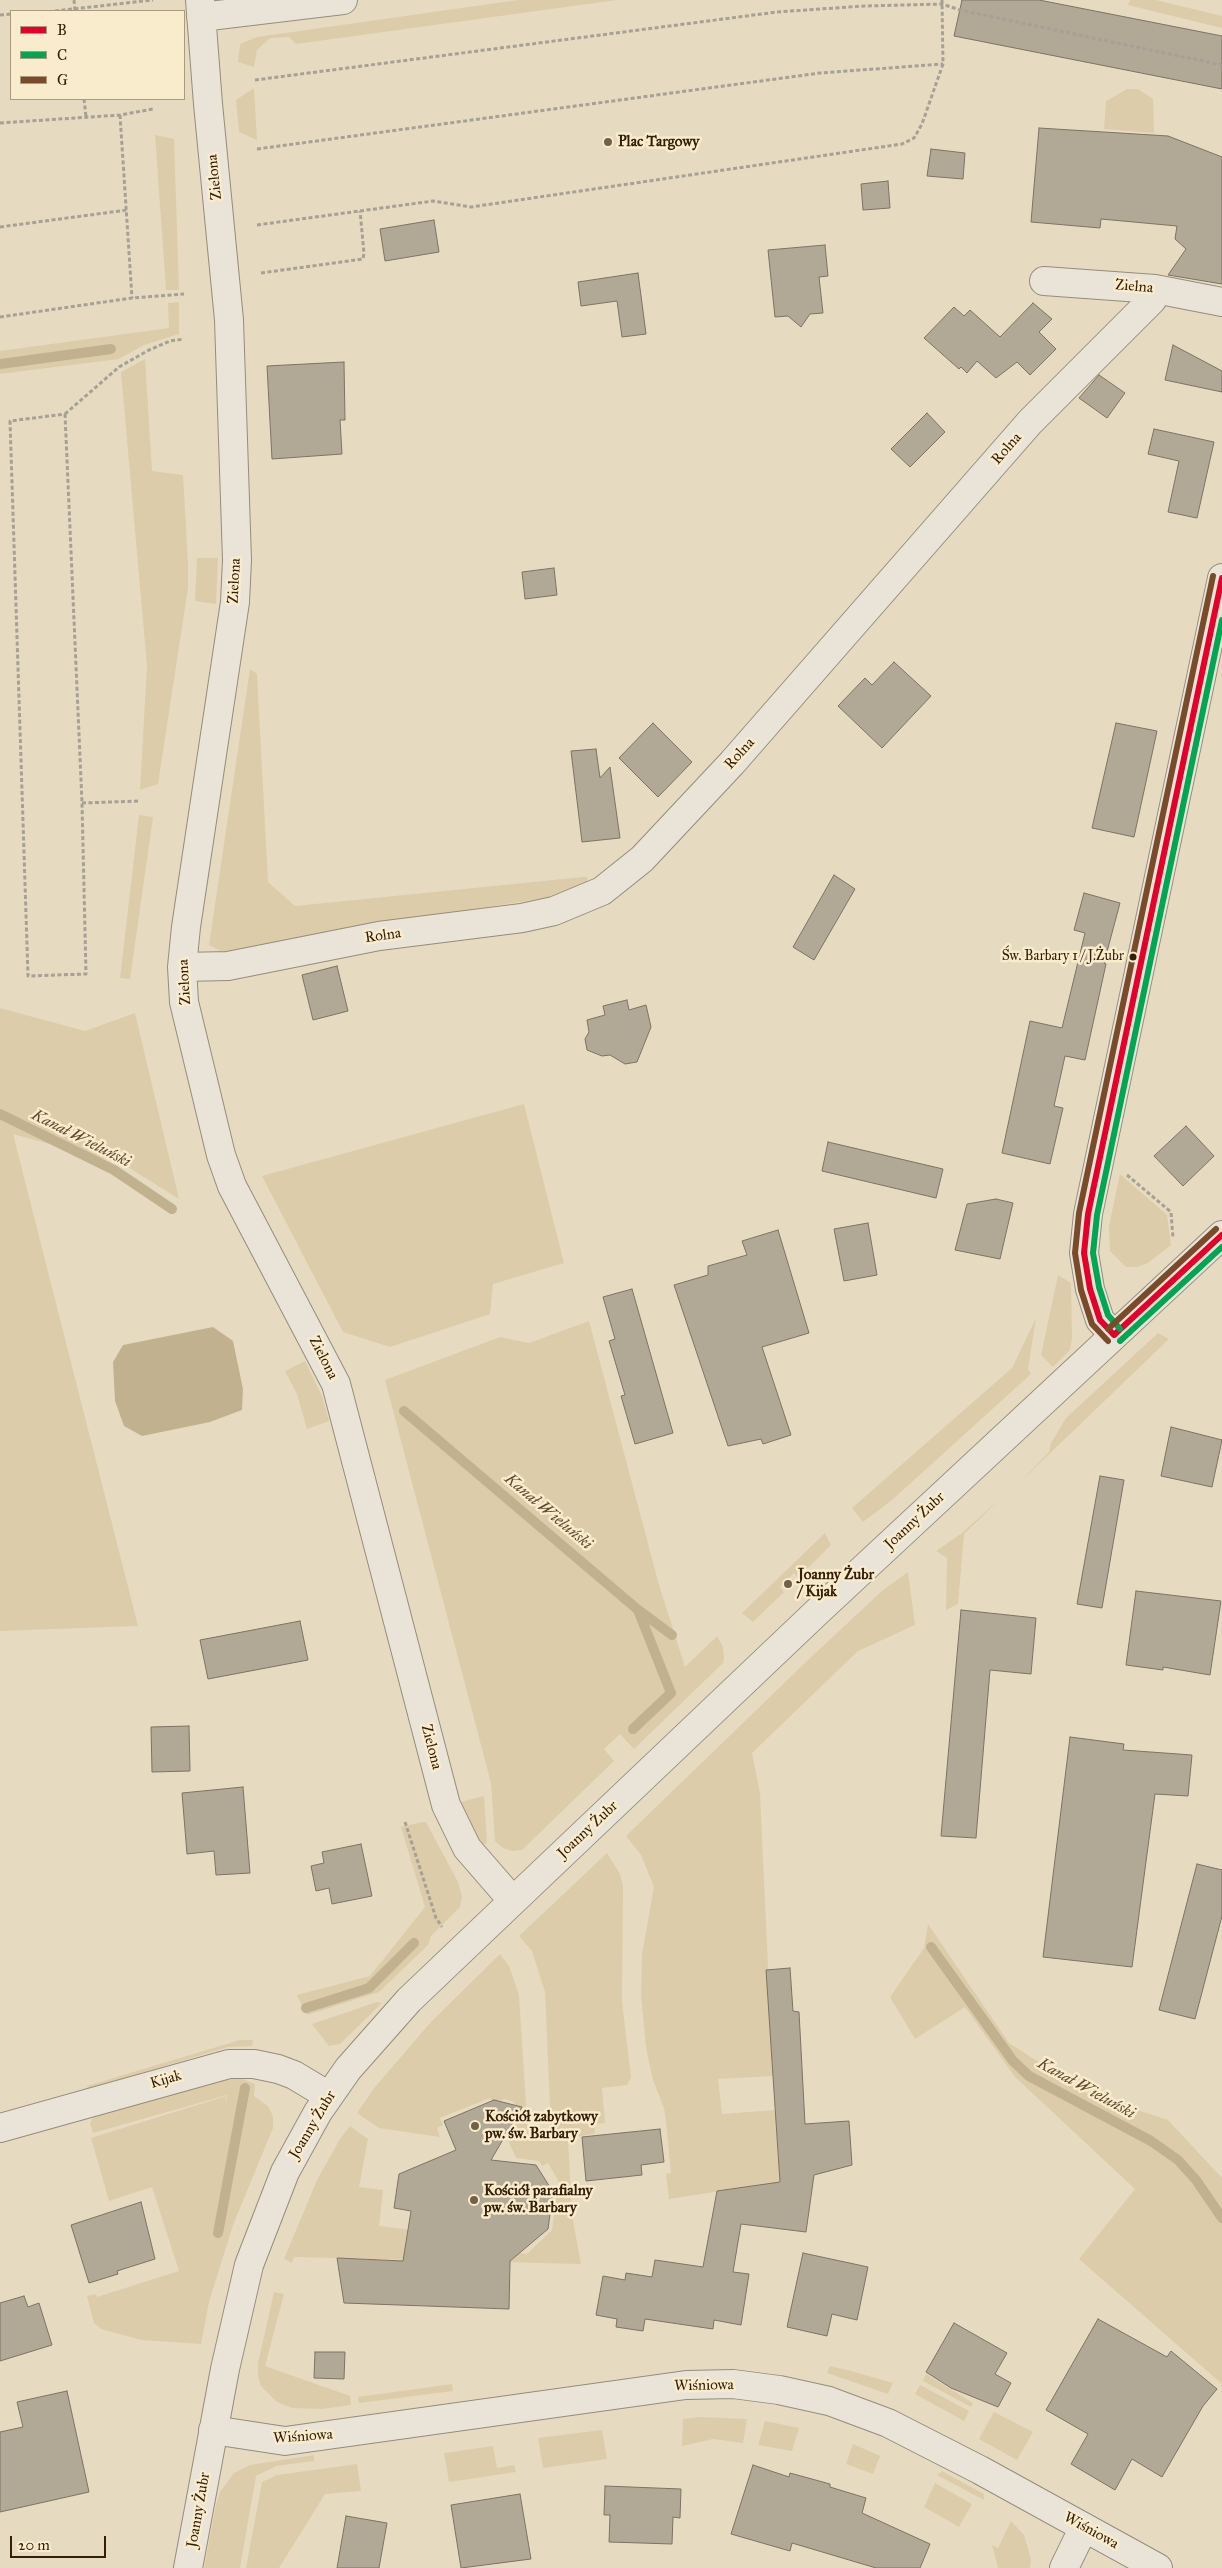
<!DOCTYPE html>
<meta charset="utf-8">
<style>
body{margin:0}
#map{position:relative;width:1222px;height:2568px;overflow:hidden;background:#e6dbc1;font-family:"IM FELL Great Primer",serif}
canvas{display:block}
.legend{position:absolute;left:10px;top:10px;width:175px;height:90px;box-sizing:border-box;background:#f8eccd;border:1px solid #aa9a7e;margin:0;padding:6px 9px;list-style:none;font-size:15px;color:#341e08}
.legend li{display:flex;align-items:center;gap:10px;height:25px}
.legend b{width:25px;border:1px solid #aa9a7e}
.scale{position:absolute;left:10px;top:2536px;width:96px;height:22px;box-sizing:border-box;border:2px solid #341e08;border-top:0;padding-left:6px;font-size:15px;line-height:18px;white-space:nowrap;color:#341e08;-webkit-text-stroke:4px #f8eccd;paint-order:stroke}
</style>
<div id="map">
<canvas width="1222" height="2568"></canvas>
<ul class="legend">
<li><b style="height:6px;background:#e4002b"></b>B</li>
<li><b style="height:6px;background:#00a651"></b>C</li>
<li><b style="height:6px;background:#7a4b2a"></b>G</li>
</ul>
<div class="scale">20 m</div>
</div>
<script>
const c = document.querySelector('canvas').getContext('2d');
c.lineJoin = 'round';
function paint(path, color) { c.fillStyle = color; c.fill(path, 'evenodd'); }
const shape = rows => new Path2D(rows.map(r => 'M' + r).join(''));
function trace(path, color, width, dash) { c.strokeStyle = color; c.lineWidth = width; c.lineCap = dash ? 'butt' : 'round'; c.setLineDash(dash || []); c.stroke(path); }
function drawText(font, color, halo, rows, align = 'center') {
  c.font = font + ' "IM FELL Great Primer",serif'; c.lineWidth = 5; c.setLineDash([]); c.textBaseline = 'middle'; c.strokeStyle = halo; c.fillStyle = color; for (const [text, x, y, turn = 0] of rows) {
    c.save(); c.translate(x, y); c.rotate((+turn || 0) * Math.PI / 180); c.textAlign = isNaN(turn) ? turn : align; if (halo) c.strokeText(text, 0, 0); c.fillText(text, 0, 0); c.restore();
  }
}
paint(shape([
 [518,0,617,0,296,44,289,37,270,38,257,50,254,67,238,62,240,44,257,37],
 [1130,0,1156,0,1222,16,1222,28,1128,5],
 [254,88,257,140,239,132,236,100],
 [1127,89,1138,89,1153,99,1154,133,1104,129,1106,101],
 [155,135,174,139,179,290,166,290],
 [179,302,179,334,144,345,119,359,0,374,0,351,169,328,168,303],
 [145,359,152,471,183,475,188,563,188,588,158,784,140,790,147,666,121,372],
 [197,558,218,558,216,604,195,601],
 [250,669,257,674,268,882,295,906,583,877,587,877,588,883,546,898,361,926,229,953,220,951,209,945],
 [139,815,153,817,130,979,120,978],
 [0,1008,85,1031,135,1013,179,1199,123,1164,13,1134,138,1626,0,1631],
 [524,1104,564,1263,493,1284,490,1314,390,1347,343,1332,262,1176],
 [1120,1174,1167,1215,1171,1245,1148,1263,1137,1267,1126,1267,1110,1251,1109,1226],
 [1058,1275,1071,1283,1072,1338,1070,1350,1053,1367,1041,1355],
 [1036,1318,1028,1369,1031,1374,892,1500,863,1522,852,1508,1012,1368],
 [589,1321,659,1585,685,1667,717,1636,723,1647,724,1658,723,1663,634,1749,620,1734,604,1749,614,1761,522,1850,512,1851,503,1848,495,1841,491,1783,385,1380,500,1337,529,1343],
 [1158,1333,1169,1339,1019,1483,1049,1452,1051,1443,1066,1418],
 [305,1361,322,1396,329,1421,307,1429,297,1394,285,1371],
 [1001,1498,964,1534,958,1604,946,1610,947,1558,936,1551,962,1533],
 [825,1533,831,1545,798,1578,794,1573,780,1587,784,1592,753,1622,742,1613],
 [908,1572,915,1625,858,1651,752,1753,760,1793,773,2076,718,2079,722,2114,775,2110,780,2182,669,2199,666,2174,671,2173,666,2122,664,2108,653,2080,646,2048,641,1995,642,1954,654,1887,641,1855,626,1836,808,1660,883,1590],
 [484,1796,487,1843,484,1845,475,1834,461,1802],
 [422,1822,426,1822,458,1882,462,1897,460,1907,431,1936,428,1945,379,1992,307,2015,297,1995,370,1976,425,1907,401,1827],
 [607,1853,620,1874,623,1886,622,2002,631,2077,627,2085,602,2088,605,2123,594,2124,595,2133,568,2139,572,2215,581,2264,294,2257,292,2263,284,2259,317,2180,340,2139,350,2126,368,2139,359,2187,383,2190,379,2226,419,2231,503,2251,527,2254,552,2230,557,2192,555,2187,560,2184,548,2163,542,2166,539,2161,516,2158,508,2140,518,2138,514,2125,520,2115,514,2102,504,2099,493,2104,490,2098,440,2118,443,2125,437,2128,440,2137,379,2128,357,2113,375,2087,431,2022,500,1954,509,1966,519,1995,528,2135,551,2130,545,1992,532,1951,519,1936],
 [928,1924,1009,2043,1088,2094,1168,2120,1222,2178,1222,2384,1079,2259,1135,2189,1015,2077,965,2007,915,2039,890,1997,924,1948],
 [377,2002,382,2003,340,2044,329,2046,312,2024],
 [240,2040,253,2040,252,2046,228,2047,88,2089,87,2086],
 [240,2078,255,2084,254,2096,268,2106,273,2116,273,2128,233,2225,209,2302,201,2344,141,2340,101,2329,94,2323,87,2296,96,2294,97,2297,179,2271,152,2187,109,2201,91,2138,226,2096,225,2107,227,2095,93,2133,90,2123,94,2116,206,2083],
 [274,2292,284,2294,265,2366,350,2396,351,2405,322,2409,292,2408,277,2402,261,2386,258,2376,258,2363],
 [830,2366,851,2371,893,2383,888,2394,827,2373],
 [926,2374,973,2403,971,2407,923,2381],
 [452,2384,453,2391,359,2403,358,2397],
 [920,2385,969,2411,964,2421,915,2394],
 [994,2412,1033,2432,1017,2460,979,2439],
 [699,2417,747,2419,743,2443,713,2439,682,2446,683,2419],
 [765,2421,799,2428,792,2451,758,2445],
 [602,2430,607,2459,543,2468,538,2438],
 [853,2444,880,2456,873,2474,846,2464],
 [493,2446,497,2468,514,2465,516,2472,449,2482,444,2453],
 [314,2455,314,2461,276,2466,256,2476,240,2568,204,2568,216,2505,220,2492,234,2473,250,2465],
 [357,2464,361,2491,325,2494,279,2568,246,2568,262,2482,277,2475],
 [942,2471,984,2494,984,2500,937,2475],
 [935,2483,972,2504,959,2527,924,2507],
 [1011,2521,1024,2535,1031,2559,1030,2568,998,2568,992,2545,998,2548]
]), '#dccca9');
paint(shape([
 [213,1327,233,1341,243,1389,242,1410,210,1422,142,1436,124,1426,115,1401,113,1362,123,1345]
]), '#c2b18e');
trace(shape([
 [0,364,111,349],
 [0,1114,114,1170,172,1209],
 [404,1411,637,1609,672,1635],
 [633,1729,671,1693,638,1610],
 [931,1947,1013,2061,1029,2076,1151,2141,1178,2160,1196,2180,1222,2218],
 [306,2008,369,1988,414,1943],
 [218,2233,245,2088]
]), '#c2b18e', 10);
const building = shape([
 [962,0,1039,0,1222,36,1222,89,954,36,962,0],
 [1039,128,1168,136,1222,157,1222,284,1168,275,1186,249,1175,239,1177,226,1101,219,1100,228,1031,222,1039,128],
 [931,149,965,153,963,179,927,176,931,149],
 [888,181,890,208,863,210,861,184,888,181],
 [434,220,439,252,385,261,380,229,434,220],
 [825,245,828,276,819,277,823,313,810,314,801,327,788,316,775,317,768,250,825,245],
 [638,273,646,334,622,337,617,301,581,306,578,282,638,273],
 [1033,303,1052,319,1039,332,1056,349,1030,375,1017,362,996,378,977,361,967,373,961,367,959,369,924,338,954,307,964,316,970,310,1000,337,1033,303],
 [1173,345,1222,371,1222,392,1165,380,1173,345],
 [344,362,345,420,340,420,342,454,272,459,267,366,344,362],
 [1099,375,1125,393,1107,418,1079,398,1099,375],
 [927,413,945,432,910,467,891,449,927,413],
 [1154,429,1214,442,1197,518,1168,512,1179,461,1148,454,1154,429],
 [554,568,557,595,525,599,522,572,554,568],
 [894,662,931,696,882,748,838,706,865,678,872,685,894,662],
 [653,723,692,762,658,797,619,758,653,723],
 [1116,723,1157,731,1134,837,1092,828,1116,723],
 [596,749,600,778,610,767,620,838,582,842,571,751,596,749],
 [834,875,855,889,814,960,793,947,834,875],
 [1084,893,1120,903,1104,963,1106,964,1085,1060,1065,1056,1054,1106,1063,1108,1050,1164,1002,1153,1030,1021,1062,1028,1085,933,1074,930,1084,893],
 [337,966,348,1011,313,1020,302,975,337,966],
 [627,1000,629,1010,646,1005,651,1027,637,1062,625,1064,610,1055,602,1056,587,1050,585,1039,589,1032,587,1020,605,1015,603,1006,627,1000],
 [1186,1126,1214,1156,1183,1186,1154,1156,1186,1126],
 [828,1142,943,1169,936,1198,822,1171,828,1142],
 [996,1199,1013,1203,1000,1259,955,1250,967,1204,996,1199],
 [868,1223,877,1275,844,1281,834,1229,868,1223],
 [778,1230,809,1333,762,1347,791,1435,763,1444,761,1439,728,1446,674,1285,708,1275,708,1266,747,1255,742,1241,778,1230],
 [632,1289,673,1433,635,1444,621,1396,625,1395,609,1341,615,1339,603,1297,632,1289],
 [1171,1427,1222,1440,1212,1487,1161,1476,1171,1427],
 [1100,1476,1124,1480,1102,1608,1077,1604,1100,1476],
 [1136,1591,1221,1601,1210,1675,1163,1667,1163,1670,1126,1665,1136,1591],
 [961,1610,1036,1618,1031,1674,990,1670,976,1838,941,1836,961,1610],
 [300,1621,308,1660,208,1679,200,1640,300,1621],
 [189,1726,190,1771,152,1772,151,1727,189,1726],
 [1070,1737,1124,1744,1123,1750,1192,1755,1188,1796,1155,1794,1132,1967,1043,1957,1070,1737],
 [243,1787,250,1873,216,1875,214,1851,187,1854,182,1793,243,1787],
 [361,1844,372,1896,332,1904,329,1888,316,1891,311,1866,324,1863,322,1852,361,1844],
 [1197,1864,1222,1870,1222,1916,1195,2019,1159,2010,1197,1864],
 [790,1968,793,2011,799,2012,805,2124,849,2121,852,2165,814,2175,806,2232,741,2224,733,2272,749,2274,741,2325,714,2320,713,2329,645,2319,643,2331,616,2327,617,2319,596,2315,603,2276,625,2280,626,2273,652,2277,655,2260,703,2267,717,2191,780,2182,766,1970,790,1968],
 [494,2100,522,2107,491,2160,536,2165,553,2192,548,2229,510,2261,509,2309,344,2303,337,2258,403,2261,411,2211,394,2208,399,2174,456,2150,444,2121,494,2100],
 [660,2129,664,2162,641,2165,642,2175,586,2181,582,2137,660,2129],
 [141,2202,155,2259,117,2271,118,2274,89,2283,71,2225,141,2202],
 [803,2253,868,2267,857,2320,832,2314,827,2336,787,2327,803,2253],
 [24,2296,28,2307,39,2303,52,2345,0,2361,0,2303,24,2296],
 [1098,2319,1167,2357,1171,2351,1217,2389,1203,2406,1162,2477,1132,2459,1115,2490,1071,2464,1088,2434,1046,2410,1098,2319],
 [954,2323,1007,2353,995,2374,1011,2383,998,2407,951,2388,926,2372,954,2323],
 [315,2352,345,2352,344,2379,314,2378,315,2352],
 [67,2391,89,2492,0,2512,0,2432,23,2427,17,2402,67,2391],
 [753,2465,789,2477,790,2473,830,2484,830,2487,866,2498,862,2513,930,2544,920,2568,876,2568,792,2543,790,2551,731,2534,753,2465],
 [605,2486,681,2489,680,2518,673,2517,672,2544,609,2542,610,2515,604,2515,605,2486],
 [520,2494,531,2559,461,2568,451,2505,520,2494],
 [346,2516,387,2523,379,2568,337,2568,346,2516]
]);
paint(building, '#b1a896');
trace(building, '#7c7363', 1);
const minor = shape([
 [200,0,208,104,229,320,237,560,235,602,186,927,182,967,184,1002,221,1155,232,1186,336,1384,446,1805,467,1848,513,1901],
 [201,17,343,0],
 [1044,281,1155,289,1222,302],
 [182,967,228,966,379,936,522,918,554,911,602,891,642,859,732,763,1030,422,1152,300,1155,289],
 [1114,1335,1100,1320,1090,1289,1084,1253,1088,1214,1222,578],
 [0,2128,229,2064,254,2064,278,2069,294,2075,329,2096],
 [213,2430,285,2441,686,2385,733,2384,779,2390,829,2401,888,2423,980,2470,1158,2568],
 [188,2568,225,2369,249,2265,285,2172,318,2112,348,2069,409,2000,513,1901,817,1612,1222,1235],
 [1064,2568,1084,2527]
]);
trace(minor, '#968c7b', 30);
trace(shape([
 [74,0,75,11],
 [55,11,153,0],
 [0,15,11,14],
 [255,80,777,12,864,6,942,4,960,10,1222,65],
 [84,99,86,117],
 [120,115,132,298],
 [0,123,120,115,153,109],
 [257,149,820,73,943,64],
 [257,225,433,201,471,207,902,144,914,138,922,124,943,64,942,0],
 [0,227,127,210],
 [261,273,363,259,364,253,360,211],
 [0,317,132,298,184,294],
 [65,414,82,803,86,974,28,976,10,421,65,414],
 [65,414,119,367,149,350,170,341,184,339],
 [82,803,139,801],
 [1127,1175,1171,1212,1173,1238],
 [405,1822,436,1918,442,1927]
]), '#a7a094', 3, [4, 2.5]);
trace(minor, '#e9e4d7', 28);
trace(shape([
 [1114,1335,1100,1320,1090,1289,1084,1253,1088,1214,1222,578],
 [1114,1335,1222,1235]
]), '#e4002b', 6);
trace(shape([
 [1120,1329,1108,1315,1099,1287,1093,1253,1097,1215,1222,620],
 [1120,1341,1222,1247]
]), '#00a651', 6);
trace(shape([
 [1108,1329,1216,1229],
 [1108,1341,1092,1324,1081,1290,1075,1253,1079,1213,1213,576]
]), '#7a4b2a', 6);
for (const [x, y, r, color] of [
 [608,142,5,"#726049"],
 [1133,957,4.5,"#341e08"],
 [788,1584,5,"#726049"],
 [475,2126,5,"#726049"],
 [474,2200,5,"#726049"]
]) { const dot = new Path2D(); dot.arc(x, y, r, 0, 2 * Math.PI); c.fillStyle = color; c.fill(dot); trace(dot, '#f8eccd', 2); }
drawText('14px', '#341e08', '#f8eccd', [
 ["Św. Barbary 1 / J.Żubr",1124,957]
], 'right');
drawText('bold 15px', '#341e08', '#f8eccd', [
 ["Plac Targowy",618,142],
 ["Joanny Żubr",798,1575],
 ["/ Kijak",798,1592],
 ["Kościół zabytkowy",485,2117],
 ["pw. św. Barbary",485,2134],
 ["Kościół parafialny",484,2191],
 ["pw. św. Barbary",484,2208]
], 'left');
drawText('15px', '#341e08', '#f8eccd', [
 ["Zielona",215,177,-96],
 ["Zielna",1134,287,5],
 ["Rolna",1007,449,-49],
 ["Zielona",235,581,-87],
 ["Rolna",740,754,-48],
 ["Rolna",383,936,-8],
 ["Zielona",185,982,-93],
 ["Zielona",323,1358,63],
 ["Joanny Żubr",915,1521,-43],
 ["Zielona",431,1747,76],
 ["Joanny Żubr",588,1830,-43],
 ["Kijak",166,2080,-16],
 ["Joanny Żubr",313,2125,-59],
 ["Wiśniowa",704,2386,-1],
 ["Wiśniowa",303,2437,-4],
 ["Joanny Żubr",199,2510,-80],
 ["Wiśniowa",1091,2531,29]
]);
drawText('italic 16px', '#604b2f', '#f8eccd', [
 ["Kanał Wieluński",81,1139,27],
 ["Kanał Wieluński",548,1512,40],
 ["Kanał Wieluński",1086,2089,29]
]);
</script>
